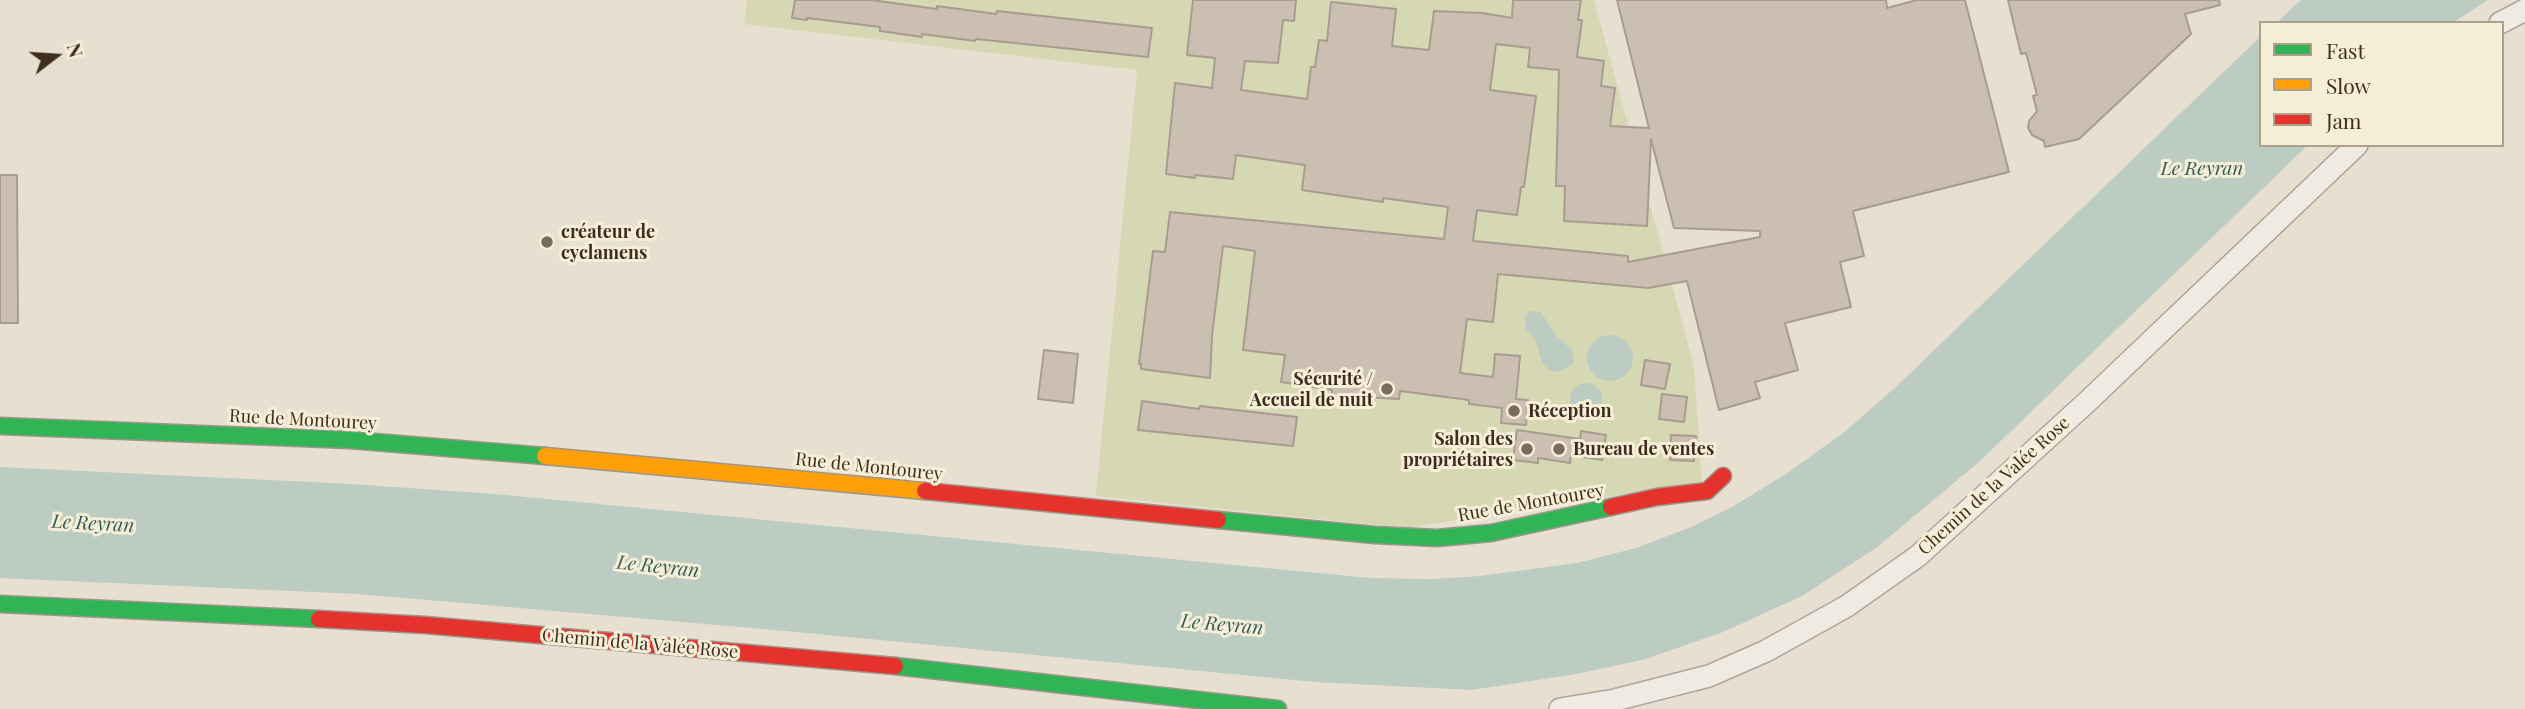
<!DOCTYPE html>
<meta charset="utf-8">
<style>
body{margin:0}
#map{position:relative;width:2525px;height:709px;overflow:hidden;background:#e7e0d1;font-family:"Playfair Display",serif}
canvas{display:block}
.legend{position:absolute;left:2259px;top:21px;width:245px;height:126px;box-sizing:border-box;background:#f7eed8;border:2px solid #ada18e;margin:0;padding:9px 12px;list-style:none;font-size:21px;color:#3d2e20}
.legend li{display:flex;align-items:center;gap:14px;height:35px}
.legend b{width:35px;border:2px solid #ada18e}
.north{position:absolute;left:21px;top:21px;width:70px;height:70px;-webkit-text-stroke:5px #f7eed8;paint-order:stroke;rotate:73deg;font-size:19px;font-weight:700;line-height:28px;text-align:center;color:#3d2e20}
.north::after{content:'';display:block;margin:auto;width:24px;height:32px;background:#3d2e20;clip-path:polygon(50% 0,100% 100%,50% 72%,0 100%)}
</style>
<div id="map">
<canvas width="2525" height="709"></canvas>
<ul class="legend">
<li><b style="height:9px;background:#30b455"></b>Fast</li>
<li><b style="height:9px;background:#ff9f0a"></b>Slow</li>
<li><b style="height:9px;background:#e5322d"></b>Jam</li>
</ul>
<div class="north">N</div>
</div>
<script>
const c = document.querySelector('canvas').getContext('2d');
c.lineJoin = 'round';
function paint(path, color) { c.fillStyle = color; c.fill(path, 'evenodd'); }
const shape = rows => new Path2D(rows.map(r => 'M' + r).join(''));
function trace(path, color, width, dash) { c.strokeStyle = color; c.lineWidth = width; c.lineCap = dash ? 'butt' : 'round'; c.setLineDash(dash || []); c.stroke(path); }
function drawText(font, color, halo, rows, align = 'center') {
  c.font = font + ' "Playfair Display",serif'; c.lineWidth = 6; c.setLineDash([]); c.textBaseline = 'middle'; c.strokeStyle = halo; c.fillStyle = color; for (const [text, x, y, turn = 0] of rows) {
    c.save(); c.translate(x, y); c.rotate((+turn || 0) * Math.PI / 180); c.textAlign = isNaN(turn) ? turn : align; if (halo) c.strokeText(text, 0, 0); c.fillText(text, 0, 0); c.restore();
  }
}
paint(shape([
 [747,0,1594,0,1694,366,1702,482,1406,528,1096,496,1137,70,744,24]
]), '#d6d7b3');
paint(shape([
 [2301,0,2488,0,2452,23,2276,23],
 [2261,36,2261,145,2308,145,1980,461,1876,548,1802,596,1723,632,1646,659,1577,674,1471,690,1315,682,786,631,358,594,0,578,0,467,352,484,495,494,1370,578,1434,579,1480,576,1577,563,1636,548,1691,527,1732,507,1786,474,1847,430,1900,383],
 [1530,311,1541,312,1556,336,1572,350,1574,363,1558,372,1549,370,1542,363,1536,341,1526,329,1525,317],
 '1587 358a23 23 0 1 1 46 0a23 23 0 1 1-46 0Z',
 '1570 399a16 16 0 1 1 32 0a16 16 0 1 1-32 0Z'
]), '#bcccc2');
const building = shape([
 [795,0,871,0,937,9,937,6,996,14,997,11,1152,28,1148,57,976,39,975,41,922,34,922,37,880,31,880,27,807,18,807,20,792,18,795,0],
 [1193,0,1296,0,1294,21,1283,20,1278,63,1245,61,1241,90,1307,99,1311,67,1315,67,1319,40,1327,41,1331,2,1396,9,1392,46,1429,50,1434,11,1482,13,1512,18,1513,0,1581,0,1578,20,1582,20,1577,57,1604,61,1601,86,1615,88,1610,126,1649,128,1617,0,1886,0,1887,8,1917,0,1965,0,2009,172,1853,211,1864,256,1840,262,1851,307,1785,323,1798,370,1755,382,1760,398,1719,410,1687,281,1648,288,1498,274,1493,322,1467,319,1460,373,1493,377,1495,354,1520,356,1516,399,1528,400,1526,425,1501,423,1502,408,1469,404,1469,400,1400,391,1399,399,1361,397,1361,399,1332,396,1332,390,1281,382,1285,355,1243,350,1255,251,1223,246,1212,336,1210,378,1141,369,1141,364,1139,364,1153,251,1165,252,1170,212,1444,239,1448,207,1383,198,1383,202,1302,190,1305,165,1236,155,1233,179,1195,175,1195,178,1166,174,1175,83,1212,88,1215,58,1187,55,1193,0],
 [1496,44,1530,48,1528,67,1559,70,1556,186,1565,186,1564,221,1647,226,1651,139,1674,228,1760,231,1760,237,1628,262,1628,256,1473,241,1477,210,1517,215,1521,187,1524,187,1536,96,1490,90,1496,44],
 [2008,0,2219,0,2220,5,2185,14,2191,34,2079,139,2045,147,2044,141,2032,135,2028,128,2029,121,2037,111,2033,96,2037,95,2026,53,2021,54,2008,0],
 [0,175,17,175,18,323,0,323,0,175],
 [1044,350,1078,354,1073,403,1038,399,1044,350],
 [1645,360,1670,364,1665,389,1641,385,1645,360],
 [1662,394,1687,397,1684,422,1659,419,1662,394],
 [1142,401,1199,409,1200,406,1297,417,1293,446,1138,430,1142,401],
 [1517,430,1580,439,1581,431,1606,435,1602,460,1571,455,1570,463,1538,458,1538,463,1513,460,1517,430],
 [1671,435,1696,436,1694,461,1670,460,1671,435]
]);
paint(building, '#cbbfb2');
trace(building, '#a89c90', 2);
const street = shape([
 [2500,23,2525,10],
 [1560,709,1615,700,1709,676,1766,651,1847,606,1918,556,2087,402,2357,145]
]);
const fast = shape([
 [0,426,350,440,545,456],
 [1218,520,1375,535,1437,538,1491,533,1611,507],
 [0,604,319,619],
 [895,666,1278,709]
]);
const slow = shape([
 [545,456,925,491]
]);
const jam = shape([
 [925,491,1218,520],
 [1611,507,1657,497,1707,491,1723,476],
 [319,619,425,625,895,666]
]);
trace(street, '#ada599', 24);
trace(fast, '#9c958a', 19);
trace(slow, '#9c958a', 19);
trace(jam, '#9c958a', 19);
trace(street, '#efebe3', 21);
trace(fast, '#30b455', 16);
trace(slow, '#ff9f0a', 16);
trace(jam, '#e5322d', 16);
for (const [x, y, r, color] of [
 [547,242,7,"#786c5e"],
 [1387,389,7,"#786c5e"],
 [1514,411,7,"#786c5e"],
 [1527,449,7,"#786c5e"],
 [1559,449,7,"#786c5e"]
]) { const dot = new Path2D(); dot.arc(x, y, r, 0, 2 * Math.PI); c.fillStyle = color; c.fill(dot); trace(dot, '#f7eed8', 2.5); }
drawText('bold 18px', '#3d2e20', '#f7eed8', [
 ["créateur de",561,232],
 ["cyclamens",561,253],
 ["Sécurité /",1373,379,"right"],
 ["Accueil de nuit",1373,400,"right"],
 ["Réception",1528,411],
 ["Salon des",1513,439,"right"],
 ["propriétaires",1513,460,"right"],
 ["Bureau de ventes",1573,449]
], 'left');
drawText('18px', '#3d2e20', '#f7eed8', [
 ["Rue de Montourey",303,420,3],
 ["Rue de Montourey",869,467,6],
 ["Chemin de la Valée Rose",1994,486,-42],
 ["Rue de Montourey",1531,503,-10],
 ["Chemin de la Valée Rose",640,644,5]
]);
drawText('italic 19px', '#2f5d5a', '#f7eed8', [
 ["Le Reyran",2202,169],
 ["Le Reyran",93,524,3],
 ["Le Reyran",658,567,6],
 ["Le Reyran",1222,625,5]
]);
</script>
